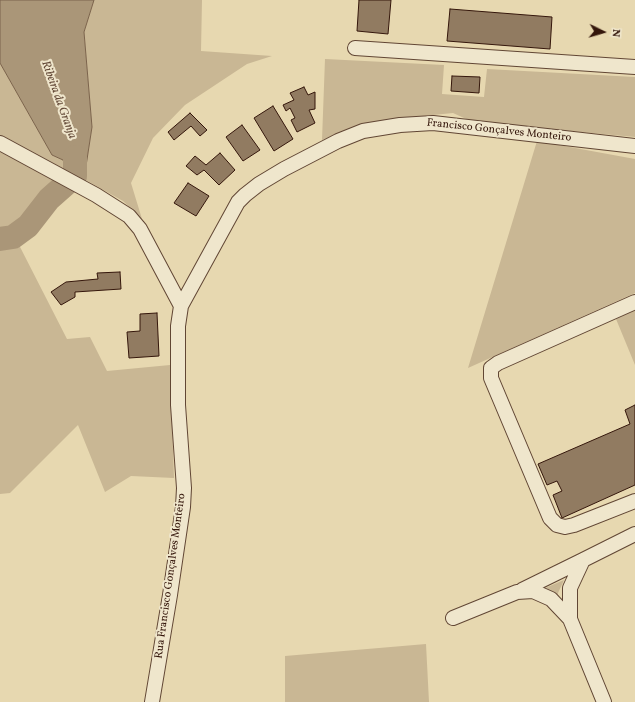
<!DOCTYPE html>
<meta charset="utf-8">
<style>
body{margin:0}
#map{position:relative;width:635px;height:702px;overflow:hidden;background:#e7d8b0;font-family:Vollkorn,serif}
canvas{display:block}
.north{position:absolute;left:583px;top:12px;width:40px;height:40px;-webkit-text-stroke:3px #efe6cc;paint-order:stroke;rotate:95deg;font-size:11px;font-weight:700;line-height:16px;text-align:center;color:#34160b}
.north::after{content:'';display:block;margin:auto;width:14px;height:18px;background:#34160b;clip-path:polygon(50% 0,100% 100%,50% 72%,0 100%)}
</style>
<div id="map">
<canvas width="635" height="702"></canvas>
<div class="north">N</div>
</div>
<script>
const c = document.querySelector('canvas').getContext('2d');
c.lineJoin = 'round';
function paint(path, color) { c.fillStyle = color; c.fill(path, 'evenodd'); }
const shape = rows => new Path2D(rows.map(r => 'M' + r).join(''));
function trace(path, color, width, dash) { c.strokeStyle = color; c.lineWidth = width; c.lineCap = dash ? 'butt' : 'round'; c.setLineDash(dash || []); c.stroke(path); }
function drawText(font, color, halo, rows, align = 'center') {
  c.font = font + ' Vollkorn,serif'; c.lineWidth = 4; c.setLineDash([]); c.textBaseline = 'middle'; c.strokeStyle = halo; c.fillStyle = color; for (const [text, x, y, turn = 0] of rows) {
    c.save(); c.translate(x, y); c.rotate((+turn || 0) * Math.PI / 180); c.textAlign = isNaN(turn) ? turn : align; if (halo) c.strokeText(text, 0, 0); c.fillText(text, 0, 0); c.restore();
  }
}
paint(shape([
 [94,0,202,0,201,51,272,56,247,64,185,105,153,138,131,183,142,219,123,201,84,179,92,127,84,32],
 [325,59,444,65,442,94,484,97,487,69,635,77,635,137,473,122,453,113,423,116,376,123,322,140],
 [0,63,52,155,63,160,66,166,64,175,0,138],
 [537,141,635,159,635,293,468,368],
 [0,150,55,180,21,223,0,233],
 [18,243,67,339,90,337,107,371,170,365,174,478,131,476,105,492,78,425,10,493,0,494,0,246],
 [635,310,635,365,616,319],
 [564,580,558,593,559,602,538,591],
 [426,644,429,702,285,702,285,656]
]), '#c9b794');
const water = shape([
 [0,0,94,0,84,32,92,127,84,179,80,185,64,175,66,166,63,160,52,155,0,63,0,0]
]);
paint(water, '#aa9678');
trace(water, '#7b634c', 1);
trace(shape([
 [0,239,13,237,28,226,49,199,75,176,75,157]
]), '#aa9678', 24);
const building = shape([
 [359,0,391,0,388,34,357,31,359,0],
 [450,9,552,17,550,49,447,41,450,9],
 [452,76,480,77,479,93,451,91,452,76],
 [304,87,308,95,315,92,315,109,309,110,315,123,297,132,291,120,295,118,290,108,286,111,283,105,294,100,290,93,304,87],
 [273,106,293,139,274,151,254,118,273,106],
 [190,113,207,130,200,136,191,126,174,140,168,132,190,113],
 [242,125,260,150,243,161,226,137,242,125],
 [220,153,235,170,219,185,204,170,197,175,186,166,195,156,206,165,220,153],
 [188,183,209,196,196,216,174,203,188,183],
 [120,272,121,289,75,292,75,297,61,305,51,292,66,282,98,279,97,273,120,272],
 [157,313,159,356,129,358,127,332,140,331,140,314,157,313],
 [635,405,635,485,562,518,553,495,562,491,557,481,547,485,538,464,630,424,625,410,635,405]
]);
paint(building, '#917b61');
trace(building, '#34160b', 1);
const minor = shape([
 [355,48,635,67],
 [0,143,96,195,129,216,140,229,181,306],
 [635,302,498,363,491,368,491,378,550,518,557,525,565,527,574,525,635,501],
 [522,590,583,560],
 [453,618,517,592,533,591,551,599,570,619],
 [152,702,170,595,183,507,184,488,178,405,178,326,181,306,238,202,245,195,259,184,284,169,338,141,363,131,400,125,433,123,635,146],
 [604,702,570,619,570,588,583,560,635,534]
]);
trace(minor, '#614634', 16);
trace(minor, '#efe6cc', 14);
drawText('11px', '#34160b', '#efe6cc', [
 ["Francisco Gonçalves Monteiro",499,131,6],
 ["Rua Francisco Gonçalves Monteiro",171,576,-82]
]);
drawText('italic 12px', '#634937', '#efe6cc', [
 ["Ribeira da Granja",58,100,70]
]);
</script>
